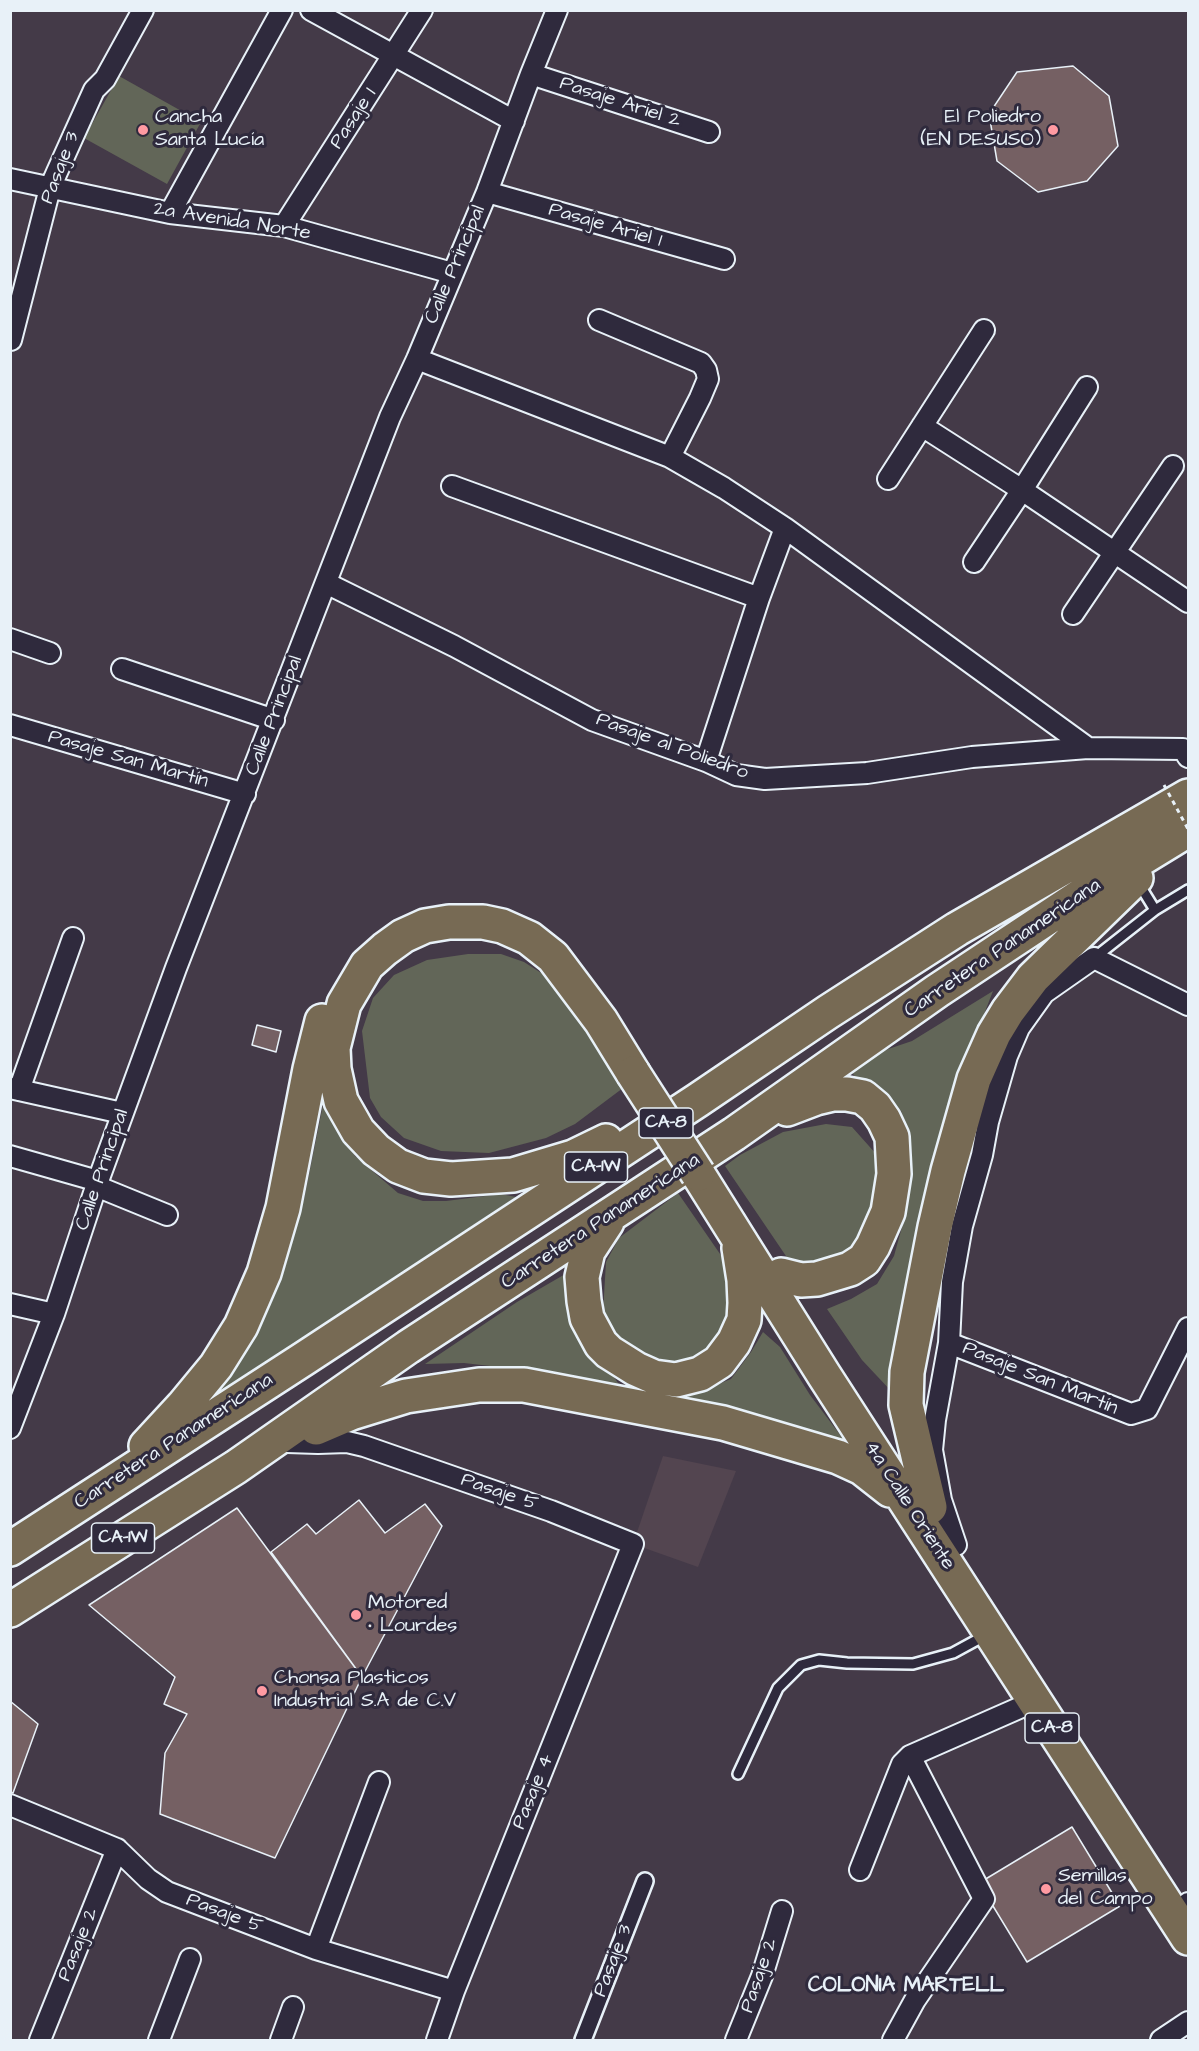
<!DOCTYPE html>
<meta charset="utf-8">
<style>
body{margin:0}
#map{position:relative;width:1199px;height:2051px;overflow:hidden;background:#443a48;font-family:"Architects Daughter",sans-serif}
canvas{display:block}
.frame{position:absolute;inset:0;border:12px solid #e8f1f8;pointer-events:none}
</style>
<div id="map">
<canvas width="1199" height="2051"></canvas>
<div class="frame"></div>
</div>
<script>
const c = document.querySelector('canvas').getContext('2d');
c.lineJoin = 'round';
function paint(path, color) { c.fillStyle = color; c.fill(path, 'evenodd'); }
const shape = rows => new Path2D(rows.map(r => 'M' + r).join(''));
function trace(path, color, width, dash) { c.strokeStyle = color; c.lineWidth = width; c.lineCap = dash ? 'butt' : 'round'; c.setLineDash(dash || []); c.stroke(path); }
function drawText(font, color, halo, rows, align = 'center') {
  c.font = font + ' "Architects Daughter",sans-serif'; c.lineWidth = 6; c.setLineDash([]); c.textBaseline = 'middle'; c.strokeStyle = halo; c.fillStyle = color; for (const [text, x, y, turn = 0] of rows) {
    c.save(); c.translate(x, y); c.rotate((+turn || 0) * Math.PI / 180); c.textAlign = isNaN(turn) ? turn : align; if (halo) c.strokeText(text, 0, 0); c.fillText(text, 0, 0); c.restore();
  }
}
paint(shape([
 [663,1456,736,1471,698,1567,633,1544]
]), '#534550');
paint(shape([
 [119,76,201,122,167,184,84,138],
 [468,954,501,954,524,962,546,976,560,992,623,1088,575,1124,546,1138,489,1153,441,1151,404,1138,381,1117,370,1098,362,1031,373,998,394,975,427,960],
 [993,991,969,1053,931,1164,898,1345,892,1392,862,1360,827,1309,851,1299,877,1284,894,1256,902,1227,912,1153,901,1111,880,1092,856,1079,847,1063,912,1041],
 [326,1090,341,1133,355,1156,398,1193,423,1201,446,1201,501,1194,516,1197,211,1399,224,1376,271,1303,304,1199],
 [826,1124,852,1127,877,1155,878,1215,856,1253,815,1264,788,1259,725,1166,740,1155,783,1132],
 [678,1193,729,1267,731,1310,719,1339,709,1351,696,1359,680,1363,639,1355,626,1345,611,1329,603,1312,606,1262,619,1238],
 [567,1273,607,1367,618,1383,641,1391,666,1396,693,1394,731,1379,751,1352,763,1332,780,1347,810,1395,844,1440,827,1443,525,1370,464,1363,425,1364,517,1302]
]), '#626658');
const building = shape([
 [1073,66,1109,96,1118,146,1087,181,1038,192,997,161,989,114,1017,72,1073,66],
 [257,1025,281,1031,276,1052,252,1045,257,1025],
 [359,1500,385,1533,425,1504,442,1526,362,1677,271,1552,307,1524,316,1534,359,1500],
 [237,1508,362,1677,275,1858,160,1814,165,1753,187,1714,164,1704,175,1677,89,1605,237,1508],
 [10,1701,38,1724,13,1793,10,1792,10,1701],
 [1072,1827,1120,1906,1027,1962,979,1883,1072,1827]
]);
paint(building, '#756063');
trace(building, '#e8f1f8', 1.5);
const service = shape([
 [1139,884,1155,910],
 [1094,958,1155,910,1188,890],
 [738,1774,778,1688,801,1665,819,1660,847,1663,913,1664,953,1653,986,1635]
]);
const pedestrian = shape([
 [583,2040,645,1881]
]);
const minor = shape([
 [311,10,514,121],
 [531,74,709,132],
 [10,179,170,213,284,226,452,273],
 [487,192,724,259],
 [170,213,282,10],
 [284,226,422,10],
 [599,320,701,363,706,370,708,379,700,398,670,457],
 [11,340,50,188,57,172,94,90,105,79,143,10],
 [417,359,670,457,724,488,785,528,1088,748],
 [922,426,1022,490,1188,602],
 [888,479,984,330],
 [452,486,759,598],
 [974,562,1022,490,1087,387],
 [326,583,454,646,592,720,706,761,736,775,765,779,867,773,972,757,1088,748,1183,749,1188,757],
 [1073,614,1173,466],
 [10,639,50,653],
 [122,669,274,720],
 [10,725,245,794],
 [706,761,759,598,785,528],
 [10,1088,122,1113],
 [19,1090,73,938],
 [10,1156,98,1181],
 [96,1186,167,1215],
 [10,1304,54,1314],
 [949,1343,1131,1414,1147,1409,1188,1328],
 [10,1428,54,1314,98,1181,176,968,390,417,417,359,487,192,531,74,557,10],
 [287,1442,318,1443,347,1442,364,1446,551,1511,633,1544,454,1991,437,2040],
 [956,1545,941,1500,932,1450,935,1420,949,1343,952,1282,962,1226,982,1155,988,1122,1007,1056,1019,1028,1044,993,1094,958,1188,1005],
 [10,1805,117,1849,148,1879,167,1892,316,1949,454,1991],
 [860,1870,902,1764,910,1756],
 [1188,1904,1188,1903],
 [316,1949,379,1782],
 [40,2040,117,1849],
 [159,2040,190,1959],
 [281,2040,293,2007],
 [736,2040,762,1976,782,1911],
 [893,2040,915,2000,984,1899,910,1756,1035,1701],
 [1161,2040,1188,2022]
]);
const trunk = shape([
 [606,1141,573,1157,513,1175,451,1179,424,1176,398,1166,376,1150,358,1131,341,1101,334,1069,333,1048,344,1004,367,965,385,949,403,936,425,926,449,922,483,922,502,926,529,938,553,957,601,1021,633,1073],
 [698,1174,824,1375,1188,1938],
 [607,1222,588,1251,582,1277,584,1301,587,1318,601,1344,609,1352,636,1369,654,1377,676,1380,700,1374,719,1362,734,1342,744,1320,745,1303,744,1280,739,1248],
 [781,1275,801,1280,817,1279,850,1269,864,1260,873,1246,888,1212,894,1174,892,1137,884,1120,875,1107,863,1097,847,1094,833,1094,816,1098,787,1109],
 [316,1428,351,1413,406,1396,479,1385,524,1385,723,1423,838,1457,862,1468,890,1490],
 [146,1446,183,1406,216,1366,241,1326,264,1273,283,1208,310,1069,322,1021],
 [930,1507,906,1405,907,1372,935,1227,948,1171,974,1079,994,1034,1008,1011,1033,978,1136,878],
 [10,1549,305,1358,698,1100,828,1012,957,929,1188,796],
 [10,1610,236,1467,408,1347,734,1134,937,991,1085,893,1188,830]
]);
trace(service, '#e8f1f8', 14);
trace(pedestrian, '#e8f1f8', 20);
trace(minor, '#e8f1f8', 24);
trace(trunk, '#e8f1f8', 38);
trace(service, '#2f2a3d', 9);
trace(pedestrian, '#2f2a3d', 15);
trace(minor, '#2f2a3d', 20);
trace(trunk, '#776a54', 33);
const trunkBridge = shape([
 [633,1073,698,1174]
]);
trace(trunkBridge, '#e8f1f8', 38, []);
trace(shape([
 [1164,785,1188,829]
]), '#e8f1f8', 3, [4.5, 4.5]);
trace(trunkBridge, '#776a54', 33);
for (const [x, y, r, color] of [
 [143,130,6,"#ff9aa2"],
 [1053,130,6,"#ff9aa2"],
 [356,1615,6,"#ff9aa2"],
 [262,1691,6,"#ff9aa2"],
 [1046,1889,6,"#ff9aa2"]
]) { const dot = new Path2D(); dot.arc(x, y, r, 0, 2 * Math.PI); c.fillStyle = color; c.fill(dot); trace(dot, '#2f2a3d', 2); }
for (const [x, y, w] of [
 [666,1123,54],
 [596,1167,63],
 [123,1538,63],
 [1052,1728,54]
]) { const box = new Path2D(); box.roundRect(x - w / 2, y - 15, w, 30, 4.5); c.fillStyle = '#2f2a3d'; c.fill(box); trace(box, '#e8f1f8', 1.5); }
drawText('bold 18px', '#e8f1f8', null, [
 ["CA-8",666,1123],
 ["CA-1W",596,1167],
 ["CA-1W",123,1538],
 ["CA-8",1052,1728]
]);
drawText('20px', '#e8f1f8', '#2f2a3d', [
 ["Pasaje Ariel 2",620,103,18],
 ["Pasaje 1",354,119,-57],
 ["Pasaje 3",61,168,-69],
 ["2a Avenida Norte",232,222,9],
 ["Pasaje Ariel 1",605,226,16],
 ["Calle Principal",456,265,-67],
 ["Calle Principal",275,716,-69],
 ["Pasaje al Poliedro",672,747,20],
 ["Pasaje San Martín",128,760,16],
 ["Carretera Panamericana",1003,949,-34],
 ["Calle Principal",103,1170,-71],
 ["Carretera Panamericana",601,1222,-33],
 ["Pasaje San Martín",1040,1379,22],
 ["Carretera Panamericana",174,1442,-33],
 ["Pasaje 5",499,1493,19],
 ["4a Calle Oriente",909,1506,57],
 ["Pasaje 4",534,1792,-68],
 ["Pasaje 5",224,1914,21],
 ["Pasaje 2",79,1945,-68],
 ["Pasaje 3",614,1961,-69],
 ["Pasaje 2",760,1976,-71]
]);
drawText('20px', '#e8f1f8', '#2f2a3d', [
 ["Cancha",155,118],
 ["Santa Lucía",155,141],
 ["El Poliedro",1041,118,"right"],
 ["(EN DESUSO)",1041,141,"right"],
 ["Motored",368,1604],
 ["• Lourdes",368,1627],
 ["Chonsa Plasticos",274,1679],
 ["Industrial S.A de C.V",274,1702],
 ["Semillas",1058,1877],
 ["del Campo",1058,1900]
], 'left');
drawText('bold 21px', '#e8f1f8', '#2f2a3d', [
 ["COLONIA MARTELL",906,1987]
]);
</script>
